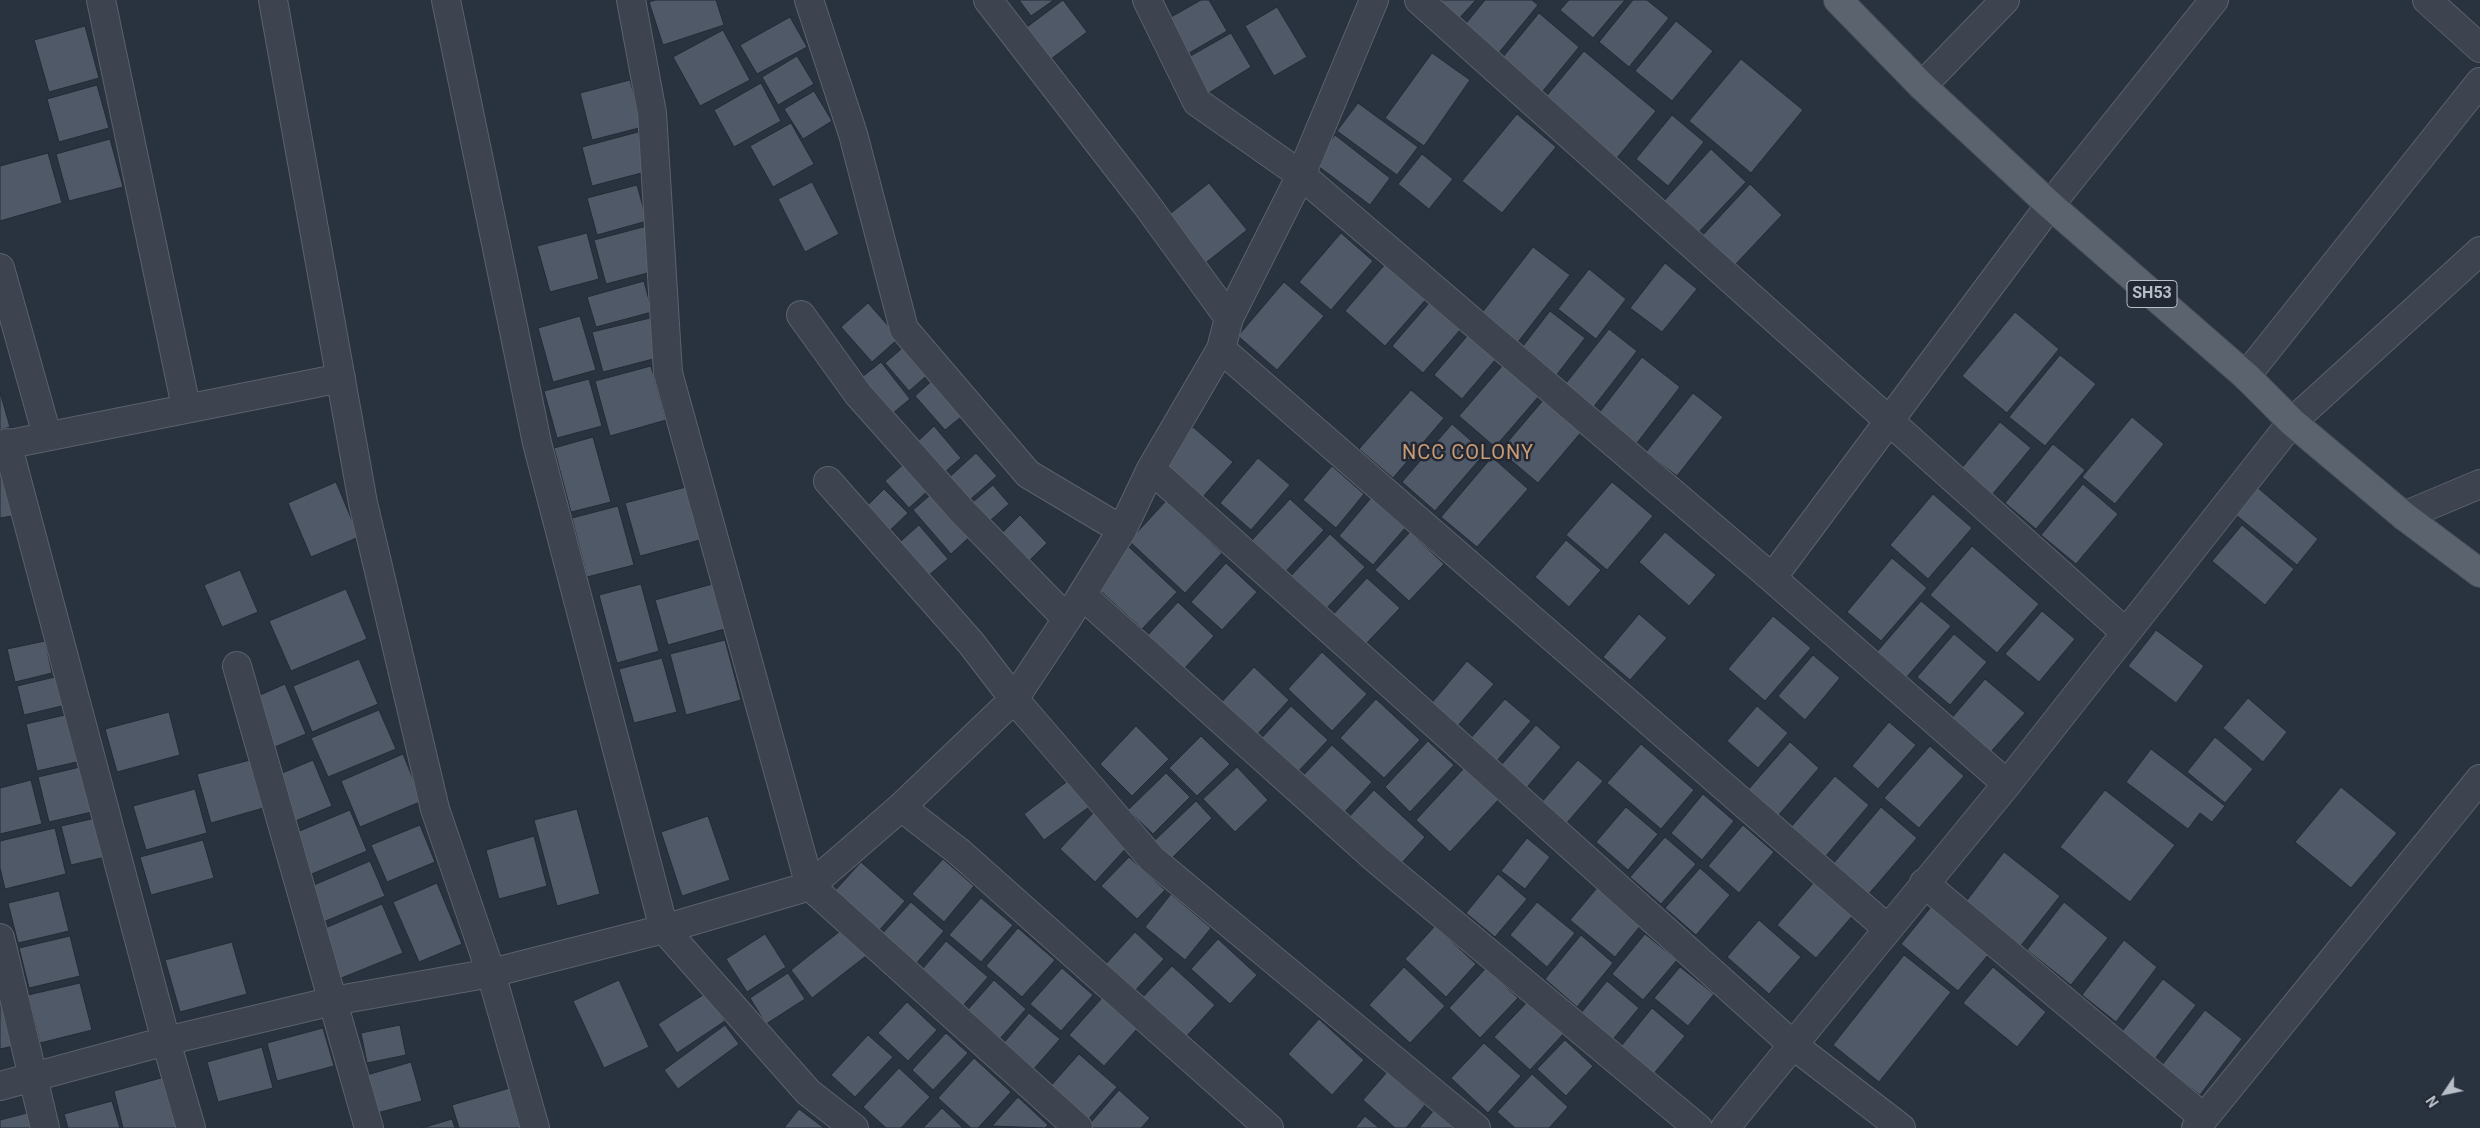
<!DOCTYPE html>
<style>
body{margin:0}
#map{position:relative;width:2480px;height:1128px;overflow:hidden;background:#29323f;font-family:Roboto,sans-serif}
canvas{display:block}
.north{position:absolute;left:2420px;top:1068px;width:50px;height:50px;-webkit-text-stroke:4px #222934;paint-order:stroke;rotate:236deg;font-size:14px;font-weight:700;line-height:20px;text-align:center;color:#b9bfc9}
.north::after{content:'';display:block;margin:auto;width:18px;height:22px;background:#b9bfc9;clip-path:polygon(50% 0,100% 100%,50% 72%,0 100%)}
</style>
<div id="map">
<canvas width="2480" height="1128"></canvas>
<div class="north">N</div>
</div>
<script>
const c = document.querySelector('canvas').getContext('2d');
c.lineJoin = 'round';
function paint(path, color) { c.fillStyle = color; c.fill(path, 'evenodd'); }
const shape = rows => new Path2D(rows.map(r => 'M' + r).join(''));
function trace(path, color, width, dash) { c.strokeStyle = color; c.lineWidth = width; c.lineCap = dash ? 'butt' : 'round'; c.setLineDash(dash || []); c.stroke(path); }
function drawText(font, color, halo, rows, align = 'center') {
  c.font = font + ' Roboto,sans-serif'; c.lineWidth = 5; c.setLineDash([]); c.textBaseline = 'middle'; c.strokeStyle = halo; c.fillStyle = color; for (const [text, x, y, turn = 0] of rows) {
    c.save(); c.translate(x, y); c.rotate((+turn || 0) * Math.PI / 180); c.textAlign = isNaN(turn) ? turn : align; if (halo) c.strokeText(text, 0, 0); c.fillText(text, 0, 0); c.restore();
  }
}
const building = shape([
 [655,0,716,0,724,25,663,45,649,2,655,0],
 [1019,0,1054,0,1031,16,1019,0],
 [1063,0,1087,32,1051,59,1027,27,1063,0],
 [1201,0,1209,0,1227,31,1184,56,1164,21,1201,0],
 [1427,0,1476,0,1454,24,1427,0],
 [1485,0,1532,0,1538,5,1497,55,1463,27,1485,0],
 [1569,0,1625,0,1593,38,1560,10,1569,0],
 [1633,0,1647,0,1669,18,1629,67,1599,42,1633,0],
 [1277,7,1307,57,1274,76,1245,26,1277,7],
 [1539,13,1579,47,1538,97,1498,63,1539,13],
 [790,17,807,47,757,74,740,45,790,17],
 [1676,21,1713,51,1672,101,1635,71,1676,21],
 [85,26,99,78,49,92,34,40,85,26],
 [723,30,750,80,700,106,673,57,723,30],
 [1231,33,1251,67,1207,94,1187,58,1231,33],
 [1584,51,1656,111,1616,159,1544,99,1584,51],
 [1432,53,1470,80,1424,146,1385,118,1432,53],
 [797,56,814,84,778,105,762,77,797,56],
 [1741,59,1803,110,1751,173,1689,121,1741,59],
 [630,80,643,127,592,140,580,93,630,80],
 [761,83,781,121,734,147,714,110,761,83],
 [97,85,109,128,59,142,47,99,97,85],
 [814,91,832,121,803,139,784,109,814,91],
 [1358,103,1418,147,1397,175,1337,131,1358,103],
 [1517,114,1556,147,1502,213,1462,181,1517,114],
 [1672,115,1704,142,1668,186,1636,159,1672,115],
 [791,123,814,164,773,187,750,146,791,123],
 [638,132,649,171,592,186,582,147,638,132],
 [1335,135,1390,178,1370,205,1314,163,1335,135],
 [110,139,123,187,69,201,56,154,110,139],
 [1711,149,1746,182,1697,234,1663,202,1711,149],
 [48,153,62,203,0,221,0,166,48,153],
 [1422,154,1453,179,1429,209,1398,184,1422,154],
 [812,182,839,234,805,252,778,199,812,182],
 [1209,183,1247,230,1203,265,1166,217,1209,183],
 [1750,184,1782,215,1733,267,1701,237,1750,184],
 [637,185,647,221,597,235,587,198,637,185],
 [647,226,659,270,606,284,594,240,647,226],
 [587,233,599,279,550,292,537,246,587,233],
 [1341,233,1373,261,1331,310,1299,282,1341,233],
 [1533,247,1570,275,1518,342,1481,314,1533,247],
 [1387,262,1428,297,1385,346,1345,311,1387,262],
 [1665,263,1697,289,1662,332,1630,308,1665,263],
 [1589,269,1626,299,1596,339,1558,309,1589,269],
 [644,281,652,312,596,327,587,297,644,281],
 [1284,282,1324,316,1277,370,1238,336,1284,282],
 [868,303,899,338,872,362,841,327,868,303],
 [1429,303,1460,330,1423,373,1392,346,1429,303],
 [1550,311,1585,338,1555,377,1520,350,1550,311],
 [2015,312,2059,349,2007,413,1962,376,2015,312],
 [580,316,596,370,553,382,538,328,580,316],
 [650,318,661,357,603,372,592,332,650,318],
 [1609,329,1637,351,1592,409,1563,387,1609,329],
 [1468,335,1496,359,1462,399,1434,375,1468,335],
 [907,344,931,372,909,391,885,363,907,344],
 [2060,355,2096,384,2045,446,2009,417,2060,355],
 [1642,357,1680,387,1637,443,1599,413,1642,357],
 [881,362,910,399,887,418,857,381,881,362],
 [1503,365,1539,396,1495,447,1459,416,1503,365],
 [651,366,666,420,610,436,595,381,651,366],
 [935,378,966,413,945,430,915,396,935,378],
 [589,379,602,426,557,438,544,391,589,379],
 [1411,390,1444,418,1393,478,1359,449,1411,390],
 [0,392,10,427,0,430,0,392],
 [1693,393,1723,417,1677,476,1646,452,1693,393],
 [1545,398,1583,430,1538,483,1500,451,1545,398],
 [2132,417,2164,444,2115,504,2082,477,2132,417],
 [2000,422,2031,448,1991,496,1960,470,2000,422],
 [1452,424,1485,453,1435,511,1402,482,1452,424],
 [934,426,961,458,939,477,913,446,934,426],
 [1193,427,1233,462,1202,498,1161,463,1193,427],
 [593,437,611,502,571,512,554,448,593,437],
 [2053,444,2085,470,2036,529,2005,503,2053,444],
 [976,453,997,476,964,505,944,482,976,453],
 [1492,457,1528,489,1477,547,1441,517,1492,457],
 [1258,458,1290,485,1251,530,1220,503,1258,458],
 [907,461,930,489,909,508,885,481,907,461],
 [0,464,2,464,12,516,0,518,0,464],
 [1332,466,1364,494,1336,528,1303,500,1332,466],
 [336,482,359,537,311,557,288,503,336,482],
 [1612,482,1653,516,1607,570,1566,535,1612,482],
 [2083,484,2118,514,2076,564,2041,535,2083,484],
 [993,485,1009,504,984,526,967,507,993,485],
 [686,487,700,540,640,556,625,503,686,487],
 [2258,488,2318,539,2297,565,2236,515,2258,488],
 [884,489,908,513,884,536,861,512,884,489],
 [937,489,975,532,951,554,913,510,937,489],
 [1933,494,1972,528,1928,579,1890,545,1933,494],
 [1371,498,1405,528,1373,565,1339,536,1371,498],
 [1290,499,1324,530,1286,571,1252,540,1290,499],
 [1166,501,1222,553,1185,593,1129,541,1166,501],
 [618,506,634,565,587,577,572,518,618,506],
 [1020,515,1047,543,1024,566,997,538,1020,515],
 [919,525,948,559,922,581,893,548,919,525],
 [2242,525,2294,569,2265,605,2212,561,2242,525],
 [1410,532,1444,564,1409,601,1375,570,1410,532],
 [1665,532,1716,575,1689,606,1639,562,1665,532],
 [1330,534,1365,567,1324,611,1289,578,1330,534],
 [1566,540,1601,570,1569,607,1535,577,1566,540],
 [1972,546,2039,604,1997,653,1930,595,1972,546],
 [1129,547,1177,592,1142,629,1094,585,1129,547],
 [1892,558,1927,588,1881,641,1847,612,1892,558],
 [1226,563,1257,592,1222,630,1191,602,1226,563],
 [240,570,258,612,222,627,204,585,240,570],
 [1367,578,1400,608,1362,648,1330,618,1367,578],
 [716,583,728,628,668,645,655,600,716,583],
 [641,584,659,651,617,663,599,595,641,584],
 [346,589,367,639,291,671,269,621,346,589],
 [1921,601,1951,626,1905,679,1876,653,1921,601],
 [1178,602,1214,636,1183,670,1147,636,1178,602],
 [2042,611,2075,639,2039,682,2005,654,2042,611],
 [1639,614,1667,638,1630,680,1603,657,1639,614],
 [1773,616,1811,648,1765,701,1728,669,1773,616],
 [2156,630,2204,666,2176,703,2128,666,2156,630],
 [1954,634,1987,662,1950,705,1917,677,1954,634],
 [725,640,741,700,686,715,670,654,725,640],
 [45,641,52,673,15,682,7,649,45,641],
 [1322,652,1367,694,1332,731,1288,689,1322,652],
 [1813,655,1840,678,1805,720,1778,696,1813,655],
 [662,658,677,712,634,723,619,669,662,658],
 [359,659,378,704,312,732,293,686,359,659],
 [1467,661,1494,684,1456,728,1430,705,1467,661],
 [1254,667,1289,700,1253,739,1218,706,1254,667],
 [59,676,66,705,24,715,17,686,59,676],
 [1985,679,2025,713,1989,754,1950,720,1985,679],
 [285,684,306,734,270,749,249,700,285,684],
 [2248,698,2287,732,2263,762,2223,728,2248,698],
 [1376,699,1420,740,1384,778,1340,738,1376,699],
 [1505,699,1531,721,1495,763,1469,740,1505,699],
 [1291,706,1328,740,1293,777,1257,743,1291,706],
 [1757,706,1788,733,1758,768,1727,741,1757,706],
 [379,710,396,749,328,777,311,738,379,710],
 [169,712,180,755,117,772,105,729,169,712],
 [69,714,81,761,37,771,26,724,69,714],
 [1889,722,1916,745,1878,789,1852,766,1889,722],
 [1536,725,1561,747,1523,792,1497,770,1536,725],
 [1136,726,1169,759,1132,796,1100,764,1136,726],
 [1201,736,1230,764,1197,796,1169,768,1201,736],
 [2215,737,2253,769,2225,803,2187,772,2215,737],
 [1428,741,1454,765,1410,812,1385,787,1428,741],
 [1790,742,1819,768,1777,817,1747,791,1790,742],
 [1641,744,1694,790,1661,829,1607,783,1641,744],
 [1332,745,1372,782,1340,817,1299,780,1332,745],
 [1930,746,1964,776,1919,828,1884,798,1930,746],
 [2151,749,2225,806,2212,822,2200,813,2188,829,2126,782,2151,749],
 [403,754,422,801,360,827,341,781,403,754],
 [254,759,267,807,211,823,197,774,254,759],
 [313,760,332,806,293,822,273,777,313,760],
 [1578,760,1603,781,1565,825,1540,804,1578,760],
 [80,767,92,812,49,822,38,777,80,767],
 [1237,767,1268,800,1235,832,1203,799,1237,767],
 [1465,767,1499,799,1450,852,1416,820,1465,767],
 [1166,773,1190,797,1153,834,1128,810,1166,773],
 [1835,776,1869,805,1825,857,1791,827,1835,776],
 [31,780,42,824,0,834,0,788,31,780],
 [1069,780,1089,807,1044,840,1024,814,1069,780],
 [2341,787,2397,833,2351,888,2295,842,2341,787],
 [195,789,207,833,146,850,133,806,195,789],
 [1374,790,1425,837,1399,866,1348,818,1374,790],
 [2105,790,2175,845,2130,902,2060,847,2105,790],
 [1703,794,1734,821,1702,860,1671,833,1703,794],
 [1196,801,1212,818,1168,862,1151,844,1196,801],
 [1626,807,1658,834,1628,870,1596,842,1626,807],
 [1881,807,1917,838,1867,896,1832,865,1881,807],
 [577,809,600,894,557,906,534,820,577,809],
 [350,810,367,851,307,876,290,835,350,810],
 [1093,813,1128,846,1095,882,1060,849,1093,813],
 [708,816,730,880,682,896,661,832,708,816],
 [100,817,110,856,71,865,61,826,100,817],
 [420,825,435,862,387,882,371,845,420,825],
 [1743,825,1774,852,1739,893,1708,866,1743,825],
 [55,828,66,874,5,889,0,868,0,841,55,828],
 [534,836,547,886,499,899,486,850,534,836],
 [1665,837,1696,864,1661,904,1630,877,1665,837],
 [1527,838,1550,857,1525,889,1501,871,1527,838],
 [203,840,214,878,151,895,140,857,203,840],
 [2004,852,2060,896,2016,952,1961,908,2004,852],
 [1129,857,1165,890,1137,919,1101,886,1129,857],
 [943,859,974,886,944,922,912,894,943,859],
 [370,861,385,896,321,923,307,888,370,861],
 [861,862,905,901,877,933,832,894,861,862],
 [1700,868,1730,895,1696,935,1665,908,1700,868],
 [1498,874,1527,899,1495,937,1466,913,1498,874],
 [1815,881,1854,914,1816,958,1777,925,1815,881],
 [437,883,462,944,419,962,393,902,437,883],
 [1597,888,1641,925,1615,957,1570,920,1597,888],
 [59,891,69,931,18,943,8,903,59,891],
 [1171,894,1211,928,1185,960,1145,927,1171,894],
 [981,898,1013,925,981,962,949,935,981,898],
 [911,902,944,931,914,966,880,936,911,902],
 [1537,902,1575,933,1547,967,1510,935,1537,902],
 [2064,902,2108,938,2071,985,2027,950,2064,902],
 [382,904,403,953,339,979,318,931,382,904],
 [1931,907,1988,955,1958,991,1901,944,1931,907],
 [1759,920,1801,957,1769,994,1727,957,1759,920],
 [1435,926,1476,964,1446,997,1405,959,1435,926],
 [844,928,866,956,812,998,791,970,844,928],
 [1018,928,1055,960,1022,997,986,966,1018,928],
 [1135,932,1164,959,1133,993,1104,966,1135,932],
 [765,934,786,967,747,992,726,959,765,934],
 [1645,934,1677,960,1643,1000,1612,974,1645,934],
 [1581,935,1613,963,1577,1007,1545,979,1581,935],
 [70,936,80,976,29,988,19,948,70,936],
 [1218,939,1257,975,1230,1004,1191,969,1218,939],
 [2124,940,2157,967,2116,1022,2082,995,2124,940],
 [946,941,988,977,960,1009,919,973,946,941],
 [232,942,247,994,180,1012,165,960,232,942],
 [1904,955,1951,992,1879,1082,1833,1045,1904,955],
 [1172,966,1215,1005,1183,1040,1140,1000,1172,966],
 [1404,967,1445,1006,1410,1043,1369,1005,1404,967],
 [1680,967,1714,994,1688,1026,1654,998,1680,967],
 [1993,967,2046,1012,2017,1047,1963,1003,1993,967],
 [1062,968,1093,995,1061,1031,1030,1004,1062,968],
 [1486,968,1518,998,1480,1038,1449,1008,1486,968],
 [788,973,805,999,766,1024,750,998,788,973],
 [2163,979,2196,1005,2154,1060,2120,1034,2163,979],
 [619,980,649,1047,604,1068,573,1001,619,980],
 [994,980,1026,1009,997,1042,964,1014,994,980],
 [1607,981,1639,1008,1609,1044,1577,1018,1607,981],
 [80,983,92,1030,40,1043,28,995,80,983],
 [706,993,725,1021,677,1053,658,1024,706,993],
 [1102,998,1137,1029,1104,1066,1069,1035,1102,998],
 [1530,999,1565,1032,1530,1070,1494,1037,1530,999],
 [4,1001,14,1046,0,1049,0,1002,4,1001],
 [907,1002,937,1030,908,1061,878,1033,907,1002],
 [1652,1008,1685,1036,1651,1077,1618,1050,1652,1008],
 [2205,1010,2242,1039,2200,1095,2162,1065,2205,1010],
 [1029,1013,1060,1039,1032,1071,1002,1045,1029,1013],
 [1319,1019,1364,1060,1332,1095,1288,1054,1319,1019],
 [400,1025,406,1055,367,1063,361,1033,400,1025],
 [725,1025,739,1044,678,1089,664,1070,725,1025],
 [323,1028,334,1066,277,1081,267,1043,323,1028],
 [946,1033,968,1053,933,1090,912,1070,946,1033],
 [868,1035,893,1057,855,1097,831,1075,868,1035],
 [1565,1040,1593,1066,1566,1096,1537,1069,1565,1040],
 [1484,1043,1521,1076,1488,1113,1451,1078,1484,1043],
 [262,1047,273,1088,218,1102,207,1062,262,1047],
 [1079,1054,1117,1087,1086,1122,1048,1089,1079,1054],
 [974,1058,1011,1092,978,1128,971,1128,938,1098,974,1058],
 [411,1062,422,1101,377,1113,367,1075,411,1062],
 [899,1068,930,1097,901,1128,886,1128,863,1107,899,1068],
 [1387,1072,1425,1105,1406,1128,1395,1128,1363,1100,1387,1072],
 [1532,1074,1568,1107,1549,1128,1515,1128,1497,1112,1532,1074],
 [168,1076,178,1128,123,1128,114,1091,168,1076],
 [510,1088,521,1128,459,1128,452,1105,510,1088],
 [1119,1090,1150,1118,1141,1128,1086,1128,1119,1090],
 [1018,1097,1048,1125,1045,1128,992,1126,1018,1097],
 [112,1101,120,1128,68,1128,64,1114,112,1101],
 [942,1108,963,1128,923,1128,942,1108],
 [799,1109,824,1128,784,1128,799,1109],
 [1434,1110,1455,1128,1419,1128,1434,1110],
 [27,1113,32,1128,0,1128,0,1120,27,1113],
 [1365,1116,1379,1128,1355,1128,1365,1116],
 [452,1119,455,1128,422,1128,452,1119]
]);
paint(building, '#505967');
trace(building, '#242b36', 1);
const minor = shape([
 [101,0,186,407],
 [273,0,363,503,435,809,491,973,535,1128],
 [446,0,537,443,664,929,808,1092,854,1128],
 [631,0,652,113,668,373,810,886,1078,1128],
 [809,0,853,134,904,329,1028,474,1122,530],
 [988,0,1146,204,1229,318],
 [1147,0,1197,102,1301,175,1772,578,2007,784],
 [1419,0,2125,632],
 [2427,0,2480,48],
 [1922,86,2005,0],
 [0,268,47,435],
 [801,315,858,394,962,511,1067,619],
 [1221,349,1888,929],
 [2246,376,2480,82],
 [7,443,166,1041,191,1128],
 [0,446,341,378],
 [1151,469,1793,1045,1901,1128],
 [828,481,971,643,1014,699,1152,859,1476,1128],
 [2404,516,2480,484],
 [1772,578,2050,205,2214,0],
 [1082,595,1376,859,1698,1128],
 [237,666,369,1128],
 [901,807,958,851,1269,1128],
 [1924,883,2204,1118],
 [0,938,45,1128],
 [0,1086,166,1041,333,1001,491,973,664,929,810,886,901,807,1014,699,1067,619,1122,530,1151,469,1221,349,1229,318,1301,175,1374,0],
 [1725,1128,2007,784,2292,422,2480,251],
 [2196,1128,2480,779]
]);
const primary = shape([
 [1838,0,1922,86,2050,205,2246,376,2292,422,2404,516,2480,573]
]);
trace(minor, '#5b626c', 30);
trace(primary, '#464d58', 30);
trace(minor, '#3d444f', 28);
trace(primary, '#5b636f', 28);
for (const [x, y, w] of [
 [2152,294,50]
]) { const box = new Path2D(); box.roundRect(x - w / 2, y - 13.5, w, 27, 4); c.fillStyle = '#222934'; c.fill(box); trace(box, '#b9bfc9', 1); }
drawText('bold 16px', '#b9bfc9', null, [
 ["SH53",2152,294]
]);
c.letterSpacing = '1px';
drawText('20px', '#cb9b73', '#222934', [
 ["NCC COLONY",1468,454]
]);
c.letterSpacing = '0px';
</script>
